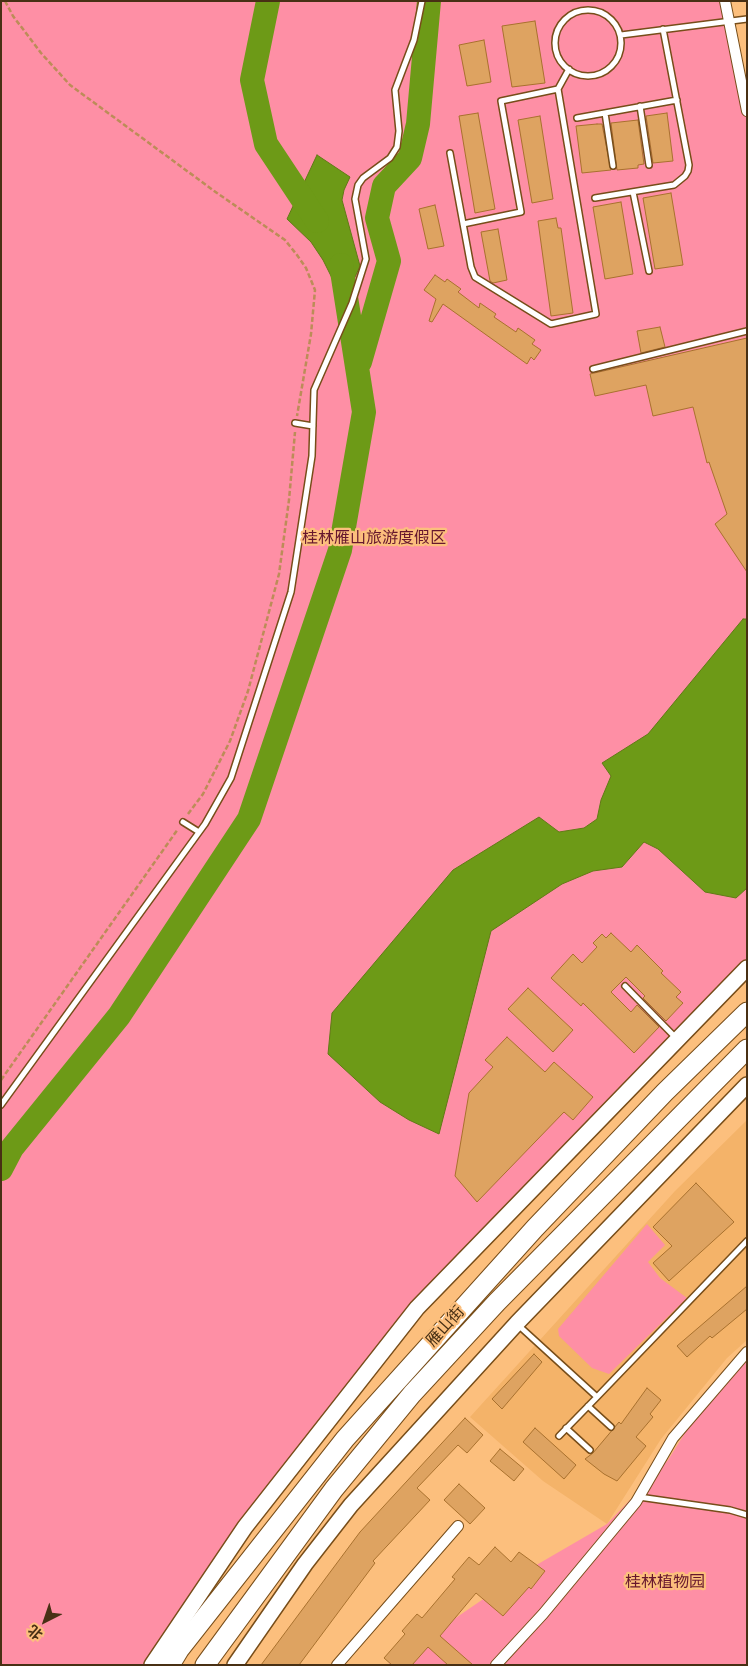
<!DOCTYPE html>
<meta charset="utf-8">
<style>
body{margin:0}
#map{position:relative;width:748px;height:1666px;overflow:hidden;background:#fcbf7d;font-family:Roboto,"Noto Sans SC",sans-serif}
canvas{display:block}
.frame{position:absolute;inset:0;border:2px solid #483014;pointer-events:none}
.north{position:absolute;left:20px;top:1596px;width:50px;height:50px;-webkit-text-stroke:4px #fcbf7d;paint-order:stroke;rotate:221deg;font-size:14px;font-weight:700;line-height:20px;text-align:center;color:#483014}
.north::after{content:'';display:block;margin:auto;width:18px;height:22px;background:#483014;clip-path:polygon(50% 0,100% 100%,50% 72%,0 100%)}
</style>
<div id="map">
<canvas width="748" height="1666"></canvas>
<div class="frame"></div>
<div class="north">北</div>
</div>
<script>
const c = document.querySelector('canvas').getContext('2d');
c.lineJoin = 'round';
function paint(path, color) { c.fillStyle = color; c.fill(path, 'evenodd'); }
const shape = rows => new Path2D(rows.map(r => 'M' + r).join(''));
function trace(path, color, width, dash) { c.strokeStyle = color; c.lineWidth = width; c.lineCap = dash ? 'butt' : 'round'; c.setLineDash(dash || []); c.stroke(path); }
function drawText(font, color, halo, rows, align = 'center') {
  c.font = font + ' Roboto,"Noto Sans SC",sans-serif'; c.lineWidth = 4.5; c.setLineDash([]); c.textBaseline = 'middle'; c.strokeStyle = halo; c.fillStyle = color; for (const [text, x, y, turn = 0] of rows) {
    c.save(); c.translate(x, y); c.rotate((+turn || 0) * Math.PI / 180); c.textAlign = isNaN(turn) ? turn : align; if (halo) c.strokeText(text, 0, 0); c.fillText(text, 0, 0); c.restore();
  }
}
paint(shape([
 [747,1120,747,1340,727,1358,661,1439,607,1524,543,1481,470,1417,675,1191]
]), '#f4b369');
paint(shape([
 [1,1,725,1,747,111,747,968,417,1308,290,1470,152,1665,1,1665],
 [647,1224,665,1245,648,1262,660,1278,687,1298,609,1374,592,1368,559,1336,558,1329],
 [747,1358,747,1665,387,1665,514,1578,607,1524,668,1460,690,1425]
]), '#fe8fa5');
const water = shape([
 [317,155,350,177,344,190,342,200,360,266,341,308,332,278,323,260,311,242,287,219,317,155],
 [743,619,747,619,747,888,736,898,705,892,658,849,644,842,622,867,593,871,562,884,491,931,439,1134,409,1120,380,1102,328,1054,332,1013,453,870,539,817,559,832,584,828,597,819,601,800,611,776,602,763,648,734,743,619]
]);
paint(water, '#6d9a17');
trace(water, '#627a16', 1);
trace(shape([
 [268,1,252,80,266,144,317,221],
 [360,362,389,261,377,218,384,186,410,158,418,124,429,1],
 [1,1169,12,1148,119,1016,249,819,340,550,364,412,341,265]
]), '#6d9a17', 24);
const building = shape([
 [535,21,545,83,512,87,502,26,535,21],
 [484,40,491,82,467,86,459,45,484,40],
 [478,113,495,209,475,213,459,116,478,113],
 [667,113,673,161,653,163,646,116,667,113],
 [540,116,553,199,532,203,518,120,540,116],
 [638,120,644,164,638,165,638,168,617,170,611,123,638,120],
 [597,124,602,124,611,170,582,173,576,126,597,124],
 [671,193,683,265,655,269,643,198,671,193],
 [621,202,633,274,605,279,593,207,621,202],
 [435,205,444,246,428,249,419,209,435,205],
 [556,218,558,228,561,228,573,313,551,316,538,221,556,218],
 [498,229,507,280,493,283,490,281,481,232,498,229],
 [435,275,445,282,447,279,461,289,458,292,479,308,480,303,496,314,494,317,516,332,518,328,535,340,532,344,541,350,534,360,531,357,527,364,443,304,432,322,429,321,436,299,424,290,435,275],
 [660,327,665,347,641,353,637,331,660,327],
 [747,338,747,572,715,524,727,514,709,462,707,463,693,407,653,416,646,385,595,396,590,374,747,338],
 [611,933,631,952,637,945,663,971,661,973,681,992,676,997,683,1003,666,1021,643,998,645,996,626,977,611,992,631,1012,637,1005,659,1027,634,1053,583,1003,581,1006,551,978,573,954,582,963,597,947,593,943,602,934,606,938,611,933],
 [528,988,573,1030,553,1052,508,1009,528,988],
 [507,1037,545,1072,554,1062,593,1097,573,1120,564,1112,477,1202,455,1176,469,1093,493,1067,485,1060,507,1037],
 [696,1183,734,1222,669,1281,653,1263,672,1246,653,1227,696,1183],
 [747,1286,747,1309,712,1338,710,1336,687,1357,677,1346,747,1286],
 [534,1354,542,1362,502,1409,492,1399,534,1354],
 [647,1388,661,1400,650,1414,653,1417,636,1437,646,1446,617,1481,604,1474,585,1459,593,1453,619,1422,621,1424,647,1388],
 [465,1418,483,1435,467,1453,458,1445,417,1488,430,1500,373,1561,375,1563,299,1665,261,1665,360,1532,465,1418],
 [535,1428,576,1465,564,1479,523,1442,535,1428],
 [500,1449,524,1469,514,1481,490,1461,500,1449],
 [459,1484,485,1508,470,1524,444,1500,459,1484],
 [495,1547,511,1562,519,1552,545,1571,531,1589,529,1587,503,1616,476,1593,440,1636,473,1665,448,1665,428,1647,412,1665,392,1665,384,1658,405,1634,402,1631,417,1614,422,1618,455,1579,452,1577,469,1557,479,1565,495,1547]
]);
paint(building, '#dea361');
trace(building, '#a9712e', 1);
const lane = shape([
 '555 43a33 33 0 1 1 66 0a33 33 0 1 1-66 0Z',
 [621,35,747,19],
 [640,106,649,165],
 [605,113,613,166],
 [577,118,677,100],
 [450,153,471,267,475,277,551,324,596,314,558,89,569,69],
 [633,192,649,271],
 [595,198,674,185,685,176,688,171,689,165,663,29],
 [463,224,521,212,501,101,558,89],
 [593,369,747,331],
 [295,423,313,426],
 [183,822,199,832],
 [625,986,676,1038],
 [1,1105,205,824,231,778,291,592,312,456,314,390,352,303,366,259,355,199,358,185,363,178,390,158,397,147,399,131,395,90,414,40,422,1],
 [517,1324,597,1397,747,1241],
 [588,1406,611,1427],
 [566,1428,590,1450],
 [559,1436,597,1397],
 [639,1497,730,1510,747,1515]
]);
const street = shape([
 [725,1,747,111],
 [337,1665,458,1526],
 [496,1665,543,1614,636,1502,673,1438,747,1352]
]);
const secondary = shape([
 [152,1665,245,1527,417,1308,747,968],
 [235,1665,305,1564,351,1505,517,1323,747,1085]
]);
const highway = shape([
 [170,1665,179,1650,345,1439,535,1228,665,1092,747,1012],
 [205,1665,334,1489,412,1394,497,1302,747,1049]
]);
trace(lane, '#774d19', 8);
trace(street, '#774d19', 12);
trace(secondary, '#774d19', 18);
trace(highway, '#774d19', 21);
trace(shape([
 [5,1,13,16,41,53,70,85,217,193,285,240,297,255,306,268,315,290,311,334,297,416],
 [188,814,203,794,230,741,248,691,279,574,289,500,295,432],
 [1,1080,178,829]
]), '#bc8c58', 2.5, [5, 2.5]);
trace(lane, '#fff', 5);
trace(street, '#fff', 10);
trace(secondary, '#fff', 15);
trace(highway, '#fff', 19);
drawText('16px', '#66172e', '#fcbf7d', [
 ["桂林雁山旅游度假区",374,539],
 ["桂林植物园",665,1583]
]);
drawText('16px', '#483014', '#fcbf7d', [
 ["雁山街",446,1327,-48]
]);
</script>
